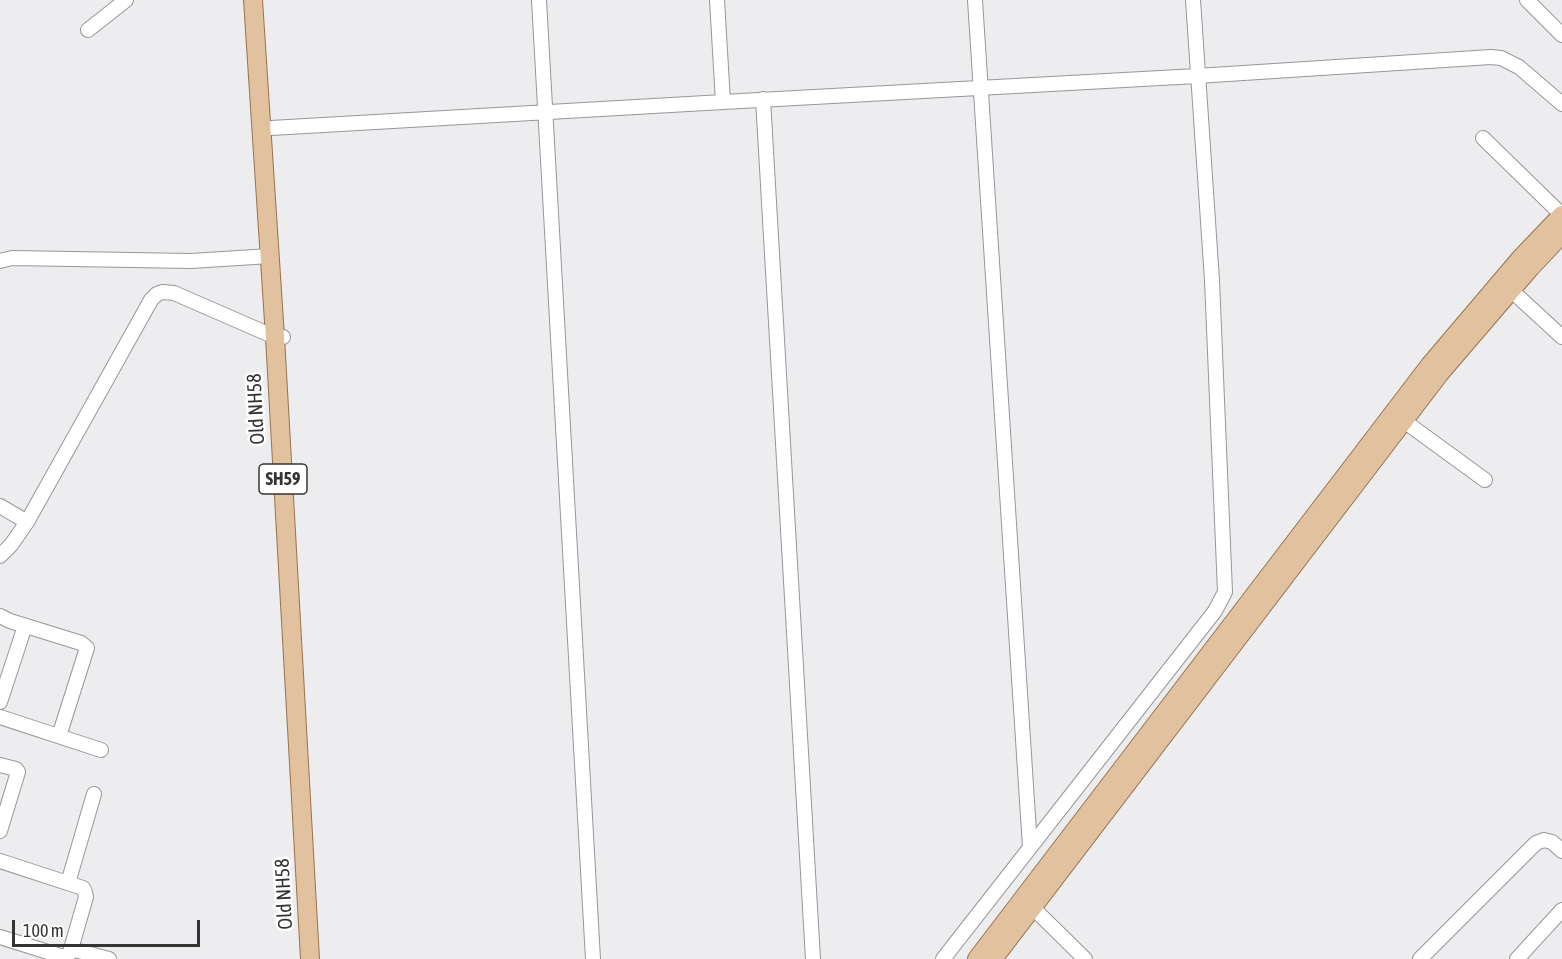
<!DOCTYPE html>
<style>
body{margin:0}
#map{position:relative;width:1562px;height:959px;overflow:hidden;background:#ededf0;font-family:"Asap Condensed",sans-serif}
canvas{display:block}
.scale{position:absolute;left:12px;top:920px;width:188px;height:27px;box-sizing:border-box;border:3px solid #343435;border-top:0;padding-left:8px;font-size:18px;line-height:21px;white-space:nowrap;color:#343435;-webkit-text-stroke:4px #fff;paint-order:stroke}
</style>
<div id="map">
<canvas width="1562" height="959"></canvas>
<div class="scale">100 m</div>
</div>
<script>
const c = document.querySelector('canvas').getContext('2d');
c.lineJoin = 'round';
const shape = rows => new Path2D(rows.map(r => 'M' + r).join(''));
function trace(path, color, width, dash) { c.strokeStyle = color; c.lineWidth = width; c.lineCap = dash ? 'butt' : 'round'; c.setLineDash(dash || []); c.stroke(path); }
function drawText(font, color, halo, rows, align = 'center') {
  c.font = font + ' "Asap Condensed",sans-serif'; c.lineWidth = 5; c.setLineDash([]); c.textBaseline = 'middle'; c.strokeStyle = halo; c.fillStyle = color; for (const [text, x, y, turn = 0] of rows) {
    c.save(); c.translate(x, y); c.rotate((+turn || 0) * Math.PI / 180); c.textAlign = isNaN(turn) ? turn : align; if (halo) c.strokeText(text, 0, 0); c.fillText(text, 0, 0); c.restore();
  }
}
const minor = shape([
 [539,0,593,959],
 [717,0,723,102,1197,76,1491,57,1501,58,1519,67,1562,104],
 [975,0,1030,847],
 [1527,0,1562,35],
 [88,30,126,0],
 [763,99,813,959],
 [271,128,723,102],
 [1483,138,1562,215],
 [0,261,12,258,191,261,270,256],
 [1511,290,1562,337],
 [1404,421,1485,480],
 [0,506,27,522],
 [0,556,11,545,27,522,151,300,157,294,162,292,174,293,275,337,283,337],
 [0,616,10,621,81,643,87,648,59,736],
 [0,702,25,626],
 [0,717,101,750],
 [0,765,16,769,18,772,0,831],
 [0,861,83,888,85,892,86,897,71,949,109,959],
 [68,883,94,794],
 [1027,902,1085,959],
 [0,937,67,958,71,949],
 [943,959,1215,611,1225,592,1212,280,1193,0],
 [1420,959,1536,843,1544,840,1552,842,1562,851],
 [1517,959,1562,910]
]);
const major = shape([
 [253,0,275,337,310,959],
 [977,959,1430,365,1520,259,1562,215],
 [993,959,1440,373,1530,268,1562,234]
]);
trace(minor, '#979699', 16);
trace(major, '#97744f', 20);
trace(minor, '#fff', 14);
trace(major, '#e1c19e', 18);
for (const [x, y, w] of [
 [283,479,48]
]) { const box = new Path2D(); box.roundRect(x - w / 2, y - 15, w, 30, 4.5); c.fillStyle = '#fff'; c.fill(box); trace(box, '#343435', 1.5); }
drawText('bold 18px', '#343435', null, [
 ["SH59",283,479]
]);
drawText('20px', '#343435', '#fff', [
 ["Old NH58",256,409,-93],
 ["Old NH58",284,894,-93]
]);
</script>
